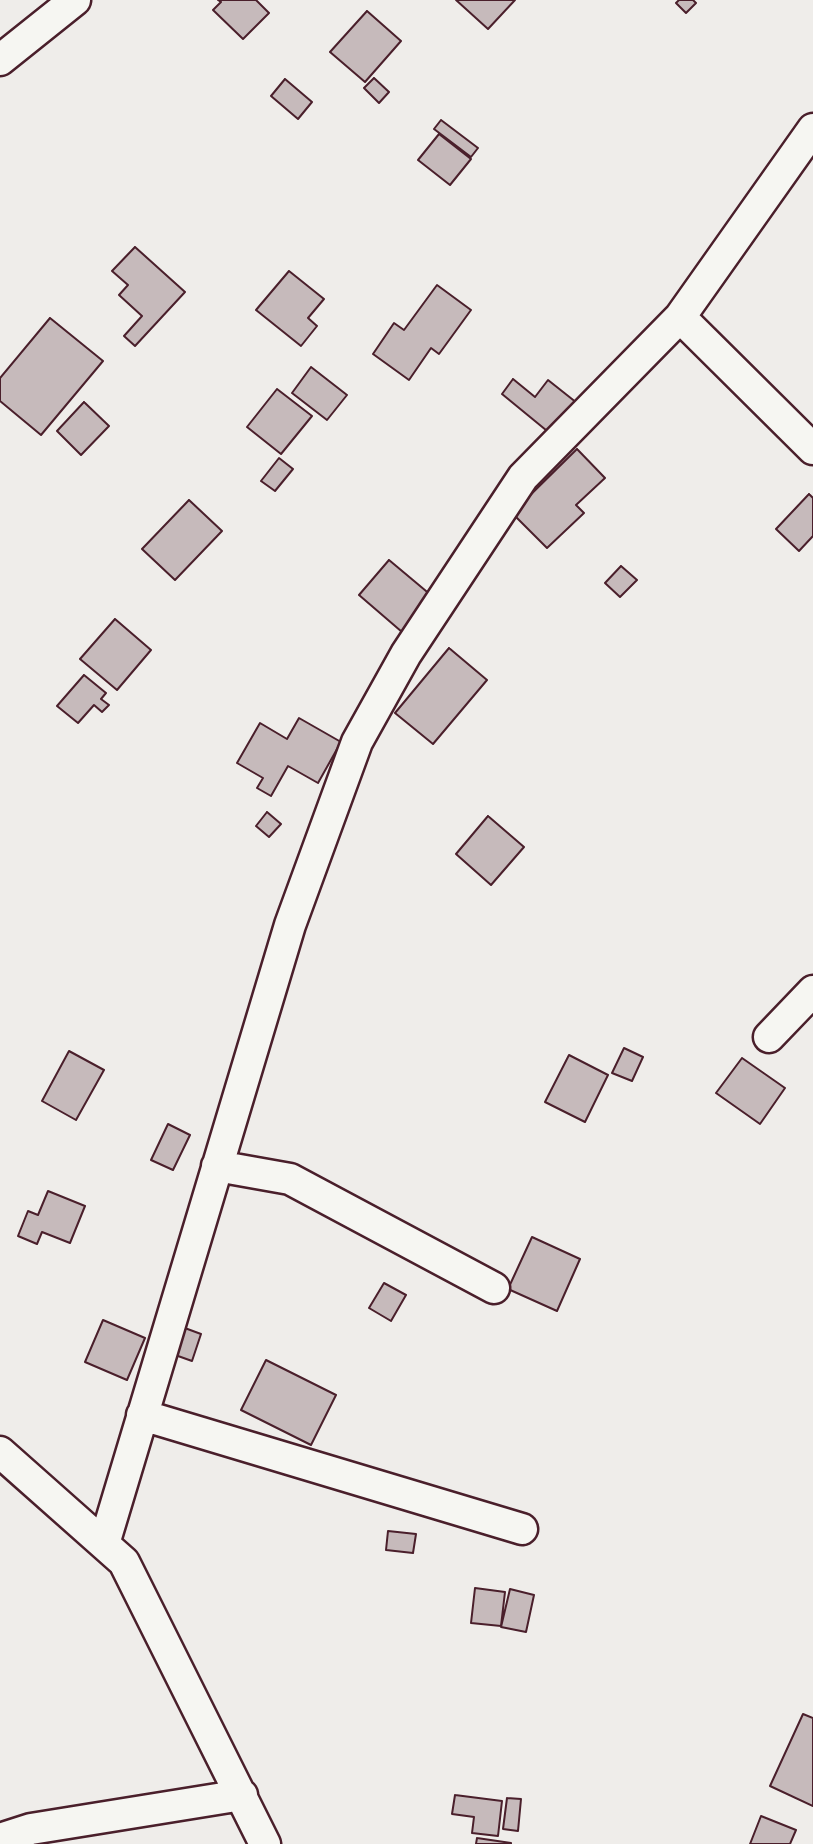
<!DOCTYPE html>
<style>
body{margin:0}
canvas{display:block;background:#efedea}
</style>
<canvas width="813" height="1844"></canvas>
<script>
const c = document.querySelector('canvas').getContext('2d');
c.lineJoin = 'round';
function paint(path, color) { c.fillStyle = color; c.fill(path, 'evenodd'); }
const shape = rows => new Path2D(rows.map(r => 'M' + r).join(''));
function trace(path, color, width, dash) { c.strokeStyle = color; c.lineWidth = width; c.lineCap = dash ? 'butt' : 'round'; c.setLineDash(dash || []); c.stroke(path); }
const building = shape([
 [218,0,256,0,269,13,243,39,213,10,221,2,218,0],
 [456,0,515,0,488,29,456,0],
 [679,0,693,0,696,3,686,13,676,3,679,0],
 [367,11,401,41,365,82,330,52,367,11],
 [374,78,389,92,379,103,364,88,374,78],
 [285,79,312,102,298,119,271,96,285,79],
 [441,120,478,148,471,157,434,129,441,120],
 [439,134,471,159,450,185,418,160,439,134],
 [135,247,185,292,135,346,124,336,142,316,119,295,128,285,112,271,135,247],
 [289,271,324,299,308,318,317,326,301,346,256,310,289,271],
 [437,285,471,310,439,354,431,348,409,380,373,354,394,323,404,330,437,285],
 [50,318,103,361,41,435,0,401,0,378,50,318],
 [311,367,347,395,327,420,292,393,311,367],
 [513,379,535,397,548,380,577,403,552,435,502,394,513,379],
 [277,389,312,416,281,454,247,427,277,389],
 [84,402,109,426,81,455,57,431,84,402],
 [577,449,605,478,576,505,584,513,547,548,512,513,577,449],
 [279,458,293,469,275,491,261,481,279,458],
 [809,494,813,498,813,536,799,551,776,529,809,494],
 [189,500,222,531,175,580,142,549,189,500],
 [389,560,432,596,402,632,359,595,389,560],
 [621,566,637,580,620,597,605,583,621,566],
 [115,619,151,650,117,690,80,659,115,619],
 [449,648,487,680,433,744,395,713,449,648],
 [84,675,106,693,101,699,109,705,102,712,94,705,78,723,57,706,84,675],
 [299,718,341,742,318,783,288,766,271,796,257,788,263,778,237,763,260,723,287,739,299,718],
 [267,812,281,824,269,837,256,826,267,812],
 [488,816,524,847,491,885,456,854,488,816],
 [624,1048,643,1057,632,1081,612,1073,624,1048],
 [69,1051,104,1070,76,1120,42,1101,69,1051],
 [569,1055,608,1075,585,1122,545,1102,569,1055],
 [742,1058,785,1088,760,1124,716,1093,742,1058],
 [168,1124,190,1135,173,1170,151,1160,168,1124],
 [48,1191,85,1206,70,1243,42,1232,37,1244,18,1236,28,1211,38,1215,48,1191],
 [532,1237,580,1259,557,1311,508,1289,532,1237],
 [384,1283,406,1295,391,1321,369,1308,384,1283],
 [103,1320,145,1338,127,1380,85,1362,103,1320],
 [174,1324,201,1334,192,1361,164,1351,174,1324],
 [266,1360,336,1395,311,1445,241,1410,266,1360],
 [388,1531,416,1534,413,1553,386,1550,388,1531],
 [475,1588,505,1592,501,1626,471,1623,475,1588],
 [510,1589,534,1595,526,1632,501,1627,510,1589],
 [803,1714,813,1718,813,1806,770,1786,803,1714],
 [455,1795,502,1801,498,1836,472,1833,474,1817,452,1814,455,1795],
 [507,1798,521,1799,518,1831,503,1829,507,1798],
 [761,1816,796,1830,790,1844,750,1844,761,1816],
 [477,1838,511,1843,511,1844,476,1844,477,1838]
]);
paint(building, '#c6babb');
trace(building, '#4a1f2b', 2);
const minor = shape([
 [0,60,75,0],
 [680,317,813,449],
 [769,1037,813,991],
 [217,1166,290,1179,494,1288],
 [142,1415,522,1529],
 [0,1452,124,1562,265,1844],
 [104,1544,290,925,357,742,406,654,523,477,680,317,813,129],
 [0,1839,31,1829,242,1795]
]);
trace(minor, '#4a1f2b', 35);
trace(minor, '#f6f6f2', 30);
</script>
